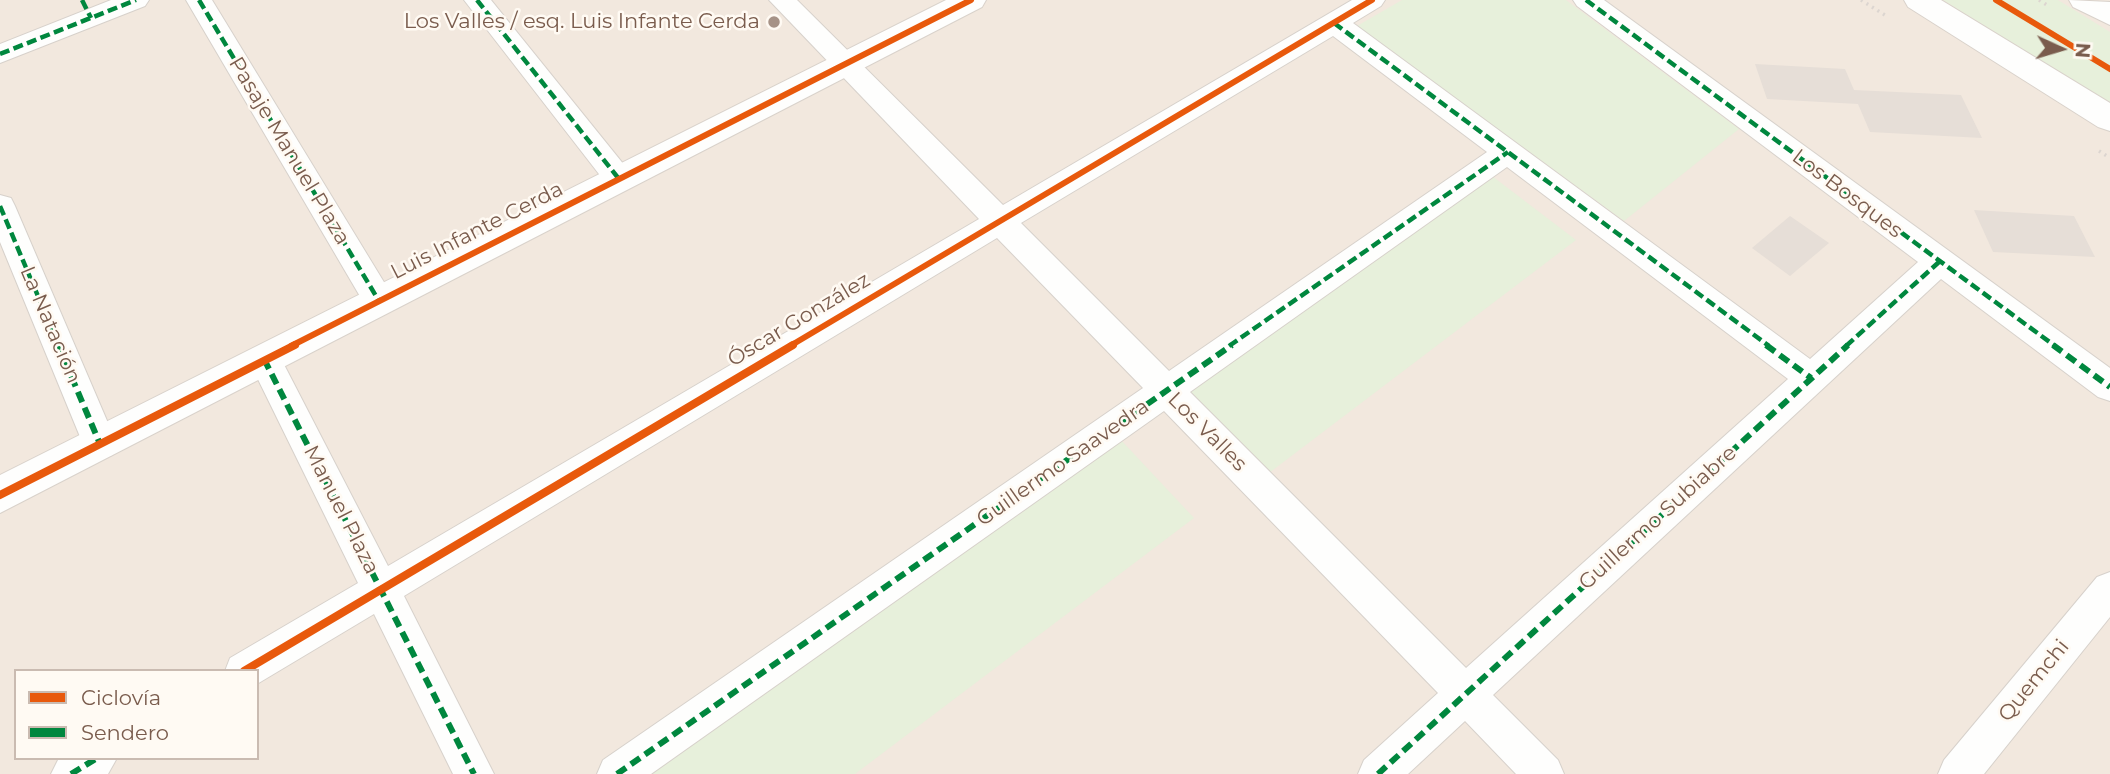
<!DOCTYPE html>
<meta charset="utf-8">
<style>
body{margin:0}
#map{position:relative;width:2110px;height:774px;overflow:hidden;background:#f9f5f0;font-family:Montserrat,sans-serif}
canvas{display:block}
.legend{position:absolute;left:14px;top:669px;width:245px;height:91px;box-sizing:border-box;background:#fffaf3;border:2px solid #cabbb1;margin:0;padding:9px 12px;list-style:none;font-size:21px;color:#7a5c4d}
.legend li{display:flex;align-items:center;gap:14px;height:35px}
.legend b{width:35px;border:2px solid #cabbb1}
.north{position:absolute;left:2026px;top:14px;width:70px;height:70px;-webkit-text-stroke:5px #fffaf3;paint-order:stroke;rotate:94deg;font-size:19px;font-weight:700;line-height:28px;text-align:center;color:#7a5c4d}
.north::after{content:'';display:block;margin:auto;width:24px;height:32px;background:#7a5c4d;clip-path:polygon(50% 0,100% 100%,50% 72%,0 100%)}
</style>
<div id="map">
<canvas width="2110" height="774"></canvas>
<ul class="legend">
<li><b style="height:9px;background:#e8590c"></b>Ciclovía</li>
<li><b style="height:9px;background:#00873e"></b>Sendero</li>
</ul>
<div class="north">N</div>
</div>
<script>
const c = document.querySelector('canvas').getContext('2d');
c.lineJoin = 'round';
function paint(path, color) { c.fillStyle = color; c.fill(path, 'evenodd'); }
const shape = rows => new Path2D(rows.map(r => 'M' + r).join(''));
function trace(path, color, width, dash) { c.strokeStyle = color; c.lineWidth = width; c.lineCap = dash ? 'butt' : 'round'; c.setLineDash(dash || []); c.stroke(path); }
function drawText(font, color, halo, rows, align = 'center') {
  c.font = font + ' Montserrat,sans-serif'; c.lineWidth = 5; c.setLineDash([]); c.textBaseline = 'middle'; c.strokeStyle = halo; c.fillStyle = color; for (const [text, x, y, turn = 0] of rows) {
    c.save(); c.translate(x, y); c.rotate((+turn || 0) * Math.PI / 180); c.textAlign = isNaN(turn) ? turn : align; if (halo) c.strokeText(text, 0, 0); c.fillText(text, 0, 0); c.restore();
  }
}
paint(shape([
 [0,0,2110,0,2110,774,0,774],
 [16,671,257,671,257,758,16,758]
]), '#f2e8de');
paint(shape([
 [1402,0,1566,0,1739,129,1624,221,1357,26],
 [1943,0,2058,0,2110,32,2110,104],
 [1492,176,1576,240,1269,473,1187,390],
 [1120,439,1194,518,855,774,646,774]
]), '#e7f0db');
paint(shape([
 [1755,64,1845,69,1854,90,1961,95,1982,138,1870,132,1858,104,1767,99],
 [1974,210,2074,216,2095,257,1993,252],
 [1790,216,1829,243,1790,276,1752,248]
]), '#e6ded7');
const street = shape([
 [111,0,149,0,145,6,0,63,0,44,111,0],
 [186,0,212,0,390,292,395,301,390,310,379,314,368,310,186,0],
 [464,0,491,0,629,171,634,179,629,187,619,190,609,187,464,0],
 [769,0,797,0,1003,205,1352,0,1385,0,1381,6,1353,23,1810,359,1918,262,1577,6,1573,0,1604,0,2110,368,2110,401,2098,397,1941,279,1493,695,1558,760,1564,774,1516,774,1465,721,1408,774,1358,774,1364,760,1438,693,1164,411,651,774,597,774,603,760,1143,388,997,238,404,596,494,774,453,774,374,614,257,684,257,671,225,671,230,658,358,583,248,359,252,349,264,345,276,349,388,566,979,219,769,0],
 [1333,36,1487,152,1169,371,1021,223,1333,36],
 [1507,167,1788,379,1466,668,1190,392,1507,167],
 [0,195,11,198,15,206,117,444,112,455,100,459,88,455,83,444,0,242,0,195],
 [2110,572,2110,617,1984,774,1938,774,1944,760,2097,577,2110,572],
 [59,758,117,758,108,774,51,774,59,758]
]);
const secondary = shape([
 [946,0,986,0,982,7,0,513,0,475,946,0],
 [1904,0,1941,0,2110,103,2110,131,2098,127,1908,7,1904,0],
 [2069,0,2110,2,2110,25,2073,7,2069,0]
]);
trace(street, '#d7d1cb', 2);
trace(secondary, '#d9d2cb', 2);
trace(shape([
 [1861,0,1888,17],
 [2039,0,2050,7],
 [2099,151,2110,158]
]), '#dcd5d0', 3.5, [2, 4.5]);
paint(street, '#fefefd');
paint(secondary, '#fefefd');
trace(shape([
 [82,0,91,18],
 [199,0,379,301],
 [477,0,619,179],
 [1586,0,2055,346],
 [1334,23,1769,346],
 [0,54,136,0],
 [0,206,59,346],
 [1229,346,1508,152],
 [1846,346,1939,262]
]), '#00873e', 4.5, [10, 4.5]);
trace(shape([
 [58,345,100,444],
 [1766,345,1811,378],
 [2053,345,2110,387],
 [264,359,474,774],
 [71,774,97,758],
 [617,774,1232,345],
 [1378,774,1848,345]
]), '#00873e', 6, [11, 6]);
trace(shape([
 [1996,0,2110,69],
 [291,346,971,0],
 [790,346,1372,0]
]), '#e8590c', 6);
trace(shape([
 [0,495,295,345],
 [244,671,793,345]
]), '#e8590c', 8);
for (const [x, y, r, color] of [
 [774,22,7,"#a69286"]
]) { const dot = new Path2D(); dot.arc(x, y, r, 0, 2 * Math.PI); c.fillStyle = color; c.fill(dot); trace(dot, '#fffaf3', 2.5); }
drawText('21px', '#7a5c4d', '#fffaf3', [
 ["Los Valles / esq. Luis Infante Cerda",760,22]
], 'right');
drawText('21px', '#7a5c4d', '#fffaf3', [
 ["Pasaje Manuel Plaza",289,151,59],
 ["Los Bosques",1847,194,37],
 ["Luis Infante Cerda",477,231,-27],
 ["Óscar González",799,320,-31],
 ["La Natación",50,325,67],
 ["Los Valles",1207,432,45],
 ["Guillermo Saavedra",1063,463,-35],
 ["Manuel Plaza",341,510,63],
 ["Guillermo Subiabre",1658,518,-42],
 ["Quemchi",2034,681,-51]
]);
</script>
